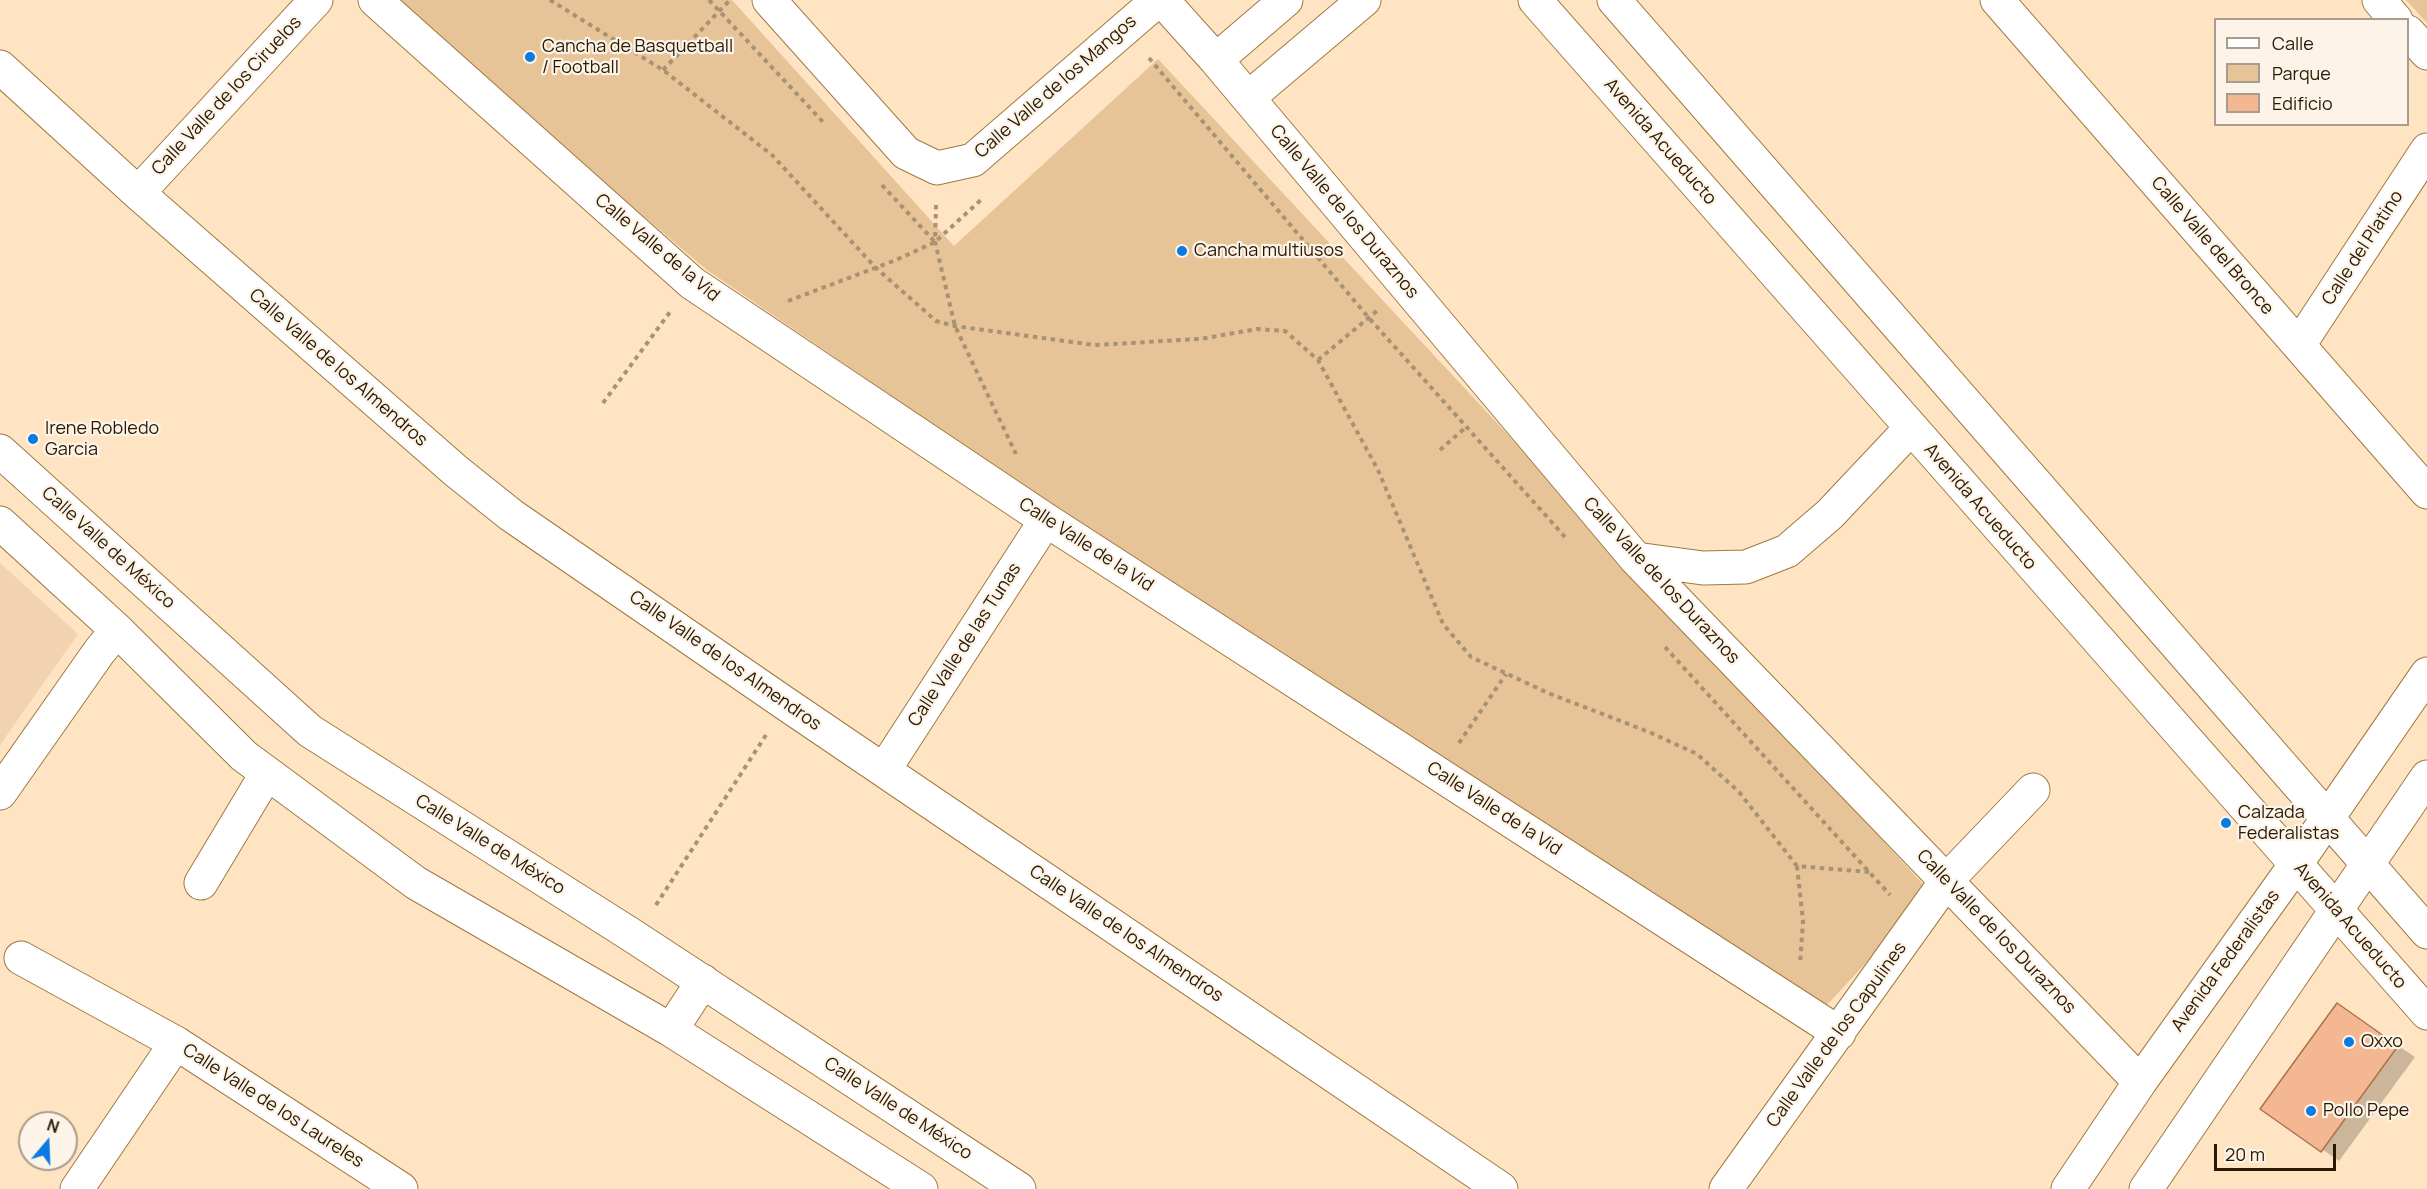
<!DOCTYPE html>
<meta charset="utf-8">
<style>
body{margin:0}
#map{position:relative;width:2427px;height:1189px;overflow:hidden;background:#fee4c2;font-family:Manrope,sans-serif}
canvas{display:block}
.legend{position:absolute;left:2214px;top:18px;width:195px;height:108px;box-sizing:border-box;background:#fdf4e9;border:2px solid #a89c8d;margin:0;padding:8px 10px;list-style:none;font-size:18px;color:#291902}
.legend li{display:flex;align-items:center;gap:12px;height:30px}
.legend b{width:30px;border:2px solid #a89c8d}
.north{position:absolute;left:18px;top:1111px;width:60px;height:60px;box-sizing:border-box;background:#fdf4e9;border:2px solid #a89c8d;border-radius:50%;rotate:19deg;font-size:16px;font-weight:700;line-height:24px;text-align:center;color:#291902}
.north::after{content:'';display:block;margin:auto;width:21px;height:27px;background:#097be2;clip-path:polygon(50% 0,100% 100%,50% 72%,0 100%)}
.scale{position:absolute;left:2214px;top:1144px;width:122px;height:27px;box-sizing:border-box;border:3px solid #291902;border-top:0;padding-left:8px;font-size:18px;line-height:21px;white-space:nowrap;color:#291902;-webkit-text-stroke:4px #fdf4e9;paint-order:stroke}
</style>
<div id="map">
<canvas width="2427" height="1189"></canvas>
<ul class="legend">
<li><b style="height:8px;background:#fff"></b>Calle</li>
<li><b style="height:16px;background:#e6c498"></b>Parque</li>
<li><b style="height:16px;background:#f3b892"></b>Edificio</li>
</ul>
<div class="north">N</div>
<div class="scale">20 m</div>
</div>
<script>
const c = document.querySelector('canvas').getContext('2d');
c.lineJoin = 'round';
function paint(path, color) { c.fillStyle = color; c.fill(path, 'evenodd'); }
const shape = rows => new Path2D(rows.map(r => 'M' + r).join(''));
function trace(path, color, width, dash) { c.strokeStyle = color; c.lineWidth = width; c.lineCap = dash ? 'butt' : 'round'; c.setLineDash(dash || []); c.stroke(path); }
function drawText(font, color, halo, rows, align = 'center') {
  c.font = font + ' Manrope,sans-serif'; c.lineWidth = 4.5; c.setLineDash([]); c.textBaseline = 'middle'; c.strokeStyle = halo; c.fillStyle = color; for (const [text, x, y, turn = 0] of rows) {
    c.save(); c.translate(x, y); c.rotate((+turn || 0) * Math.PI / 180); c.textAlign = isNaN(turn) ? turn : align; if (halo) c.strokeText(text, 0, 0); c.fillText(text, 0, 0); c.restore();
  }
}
paint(shape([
 [0,563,78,634,0,745]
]), '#f1d3af');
paint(shape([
 [389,0,732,0,954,246,1158,59,1620,555,1931,893,1824,1008,1066,515,707,270],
 [2406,0,2427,0,2427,23]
]), '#e6c498');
paint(shape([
 [2338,1005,2415,1057,2339,1161,2263,1108]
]), '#0003');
const building = shape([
 [2337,1003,2398,1046,2321,1152,2260,1109,2337,1003]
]);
paint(building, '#f3b892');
trace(building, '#ab724d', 1.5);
const minor = shape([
 [375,0,692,283,1046,520,1839,1033],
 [769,0,906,153,937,168,973,160,1158,0],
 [1162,0,1216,60,1636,559,2140,1082],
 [1535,0,2427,1013],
 [1614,0,2427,932],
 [1997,0,2427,492],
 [2379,0,2396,20],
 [2408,32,2427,53],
 [1216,60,1286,0],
 [0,67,138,193,456,471,511,515,786,704,1501,1189],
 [1248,98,1364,0],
 [138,193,316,0],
 [2299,345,2427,150],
 [0,451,310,731,633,936,1019,1189],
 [0,523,117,630,244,756,416,883,671,1030,921,1189],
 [1636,559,1703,568,1746,567,1787,551,1830,514,1911,428],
 [884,770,1046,520],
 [0,793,99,652,117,630],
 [201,883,267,773],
 [21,958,176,1043,401,1189],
 [671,1030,703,981],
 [77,1189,176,1043],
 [1726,1189,1947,880,2033,790],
 [2068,1189,2140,1082,2296,864,2427,674],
 [2146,1189,2427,777]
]);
trace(minor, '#a17941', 35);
trace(shape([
 [550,0,663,70,772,155,875,267,936,321,955,326,1094,345,1200,339,1257,329,1285,331,1318,360,1378,470,1443,624,1471,657,1548,693,1649,732,1697,754,1739,792,1797,866,1869,872],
 [709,0,824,123],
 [1149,58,1369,318,1565,537],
 [663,70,730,0],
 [882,185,935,242,983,198],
 [936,205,935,242,955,326,1016,454],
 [788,301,896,260,935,242],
 [1318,360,1378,310],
 [603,403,670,312],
 [1440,450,1465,428],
 [1665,647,1890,895],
 [1459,743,1506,674],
 [1797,866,1803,921,1800,964],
 [656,905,766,735]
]), '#a89274', 4, [4.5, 4.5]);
trace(minor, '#fff', 33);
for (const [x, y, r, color] of [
 [530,57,6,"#097be2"],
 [1182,251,6,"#097be2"],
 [33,439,6,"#097be2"],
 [2226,823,6,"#097be2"],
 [2349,1042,6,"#097be2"],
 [2311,1111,6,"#097be2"]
]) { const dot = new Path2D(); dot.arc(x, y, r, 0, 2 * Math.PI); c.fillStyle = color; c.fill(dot); trace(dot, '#fdf4e9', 2); }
drawText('18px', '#291902', '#fdf4e9', [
 ["Cancha de Basquetball",542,47],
 ["/ Football",542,68],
 ["Cancha multiusos",1194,251],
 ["Irene Robledo",45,429],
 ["Garcia",45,450],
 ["Calzada",2238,813],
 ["Federalistas",2238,834],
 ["Oxxo",2361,1042],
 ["Pollo Pepe",2323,1111]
], 'left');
drawText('18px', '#291902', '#fdf4e9', [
 ["Calle Valle de los Mangos",1056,87,-41],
 ["Calle Valle de los Ciruelos",227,96,-47],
 ["Avenida Acueducto",1660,142,49],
 ["Calle Valle de los Duraznos",1344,212,50],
 ["Calle Valle del Bronce",2212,246,49],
 ["Calle Valle de la Vid",657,248,40],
 ["Calle del Platino",2363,248,-57],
 ["Calle Valle de los Almendros",338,368,41],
 ["Avenida Acueducto",1980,507,49],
 ["Calle Valle de la Vid",1086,545,33],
 ["Calle Valle de México",108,548,42],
 ["Calle Valle de los Duraznos",1661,581,47],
 ["Calle Valle de las Tunas",965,645,-57],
 ["Calle Valle de los Almendros",725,661,35],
 ["Calle Valle de la Vid",1494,809,33],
 ["Calle Valle de México",490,845,32],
 ["Avenida Acueducto",2350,926,49],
 ["Calle Valle de los Duraznos",1996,932,46],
 ["Calle Valle de los Almendros",1126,934,34],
 ["Avenida Federalistas",2226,961,-54],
 ["Calle Valle de los Capulines",1837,1035,-54],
 ["Calle Valle de los Laureles",273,1106,33],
 ["Calle Valle de México",898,1109,33]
]);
</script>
